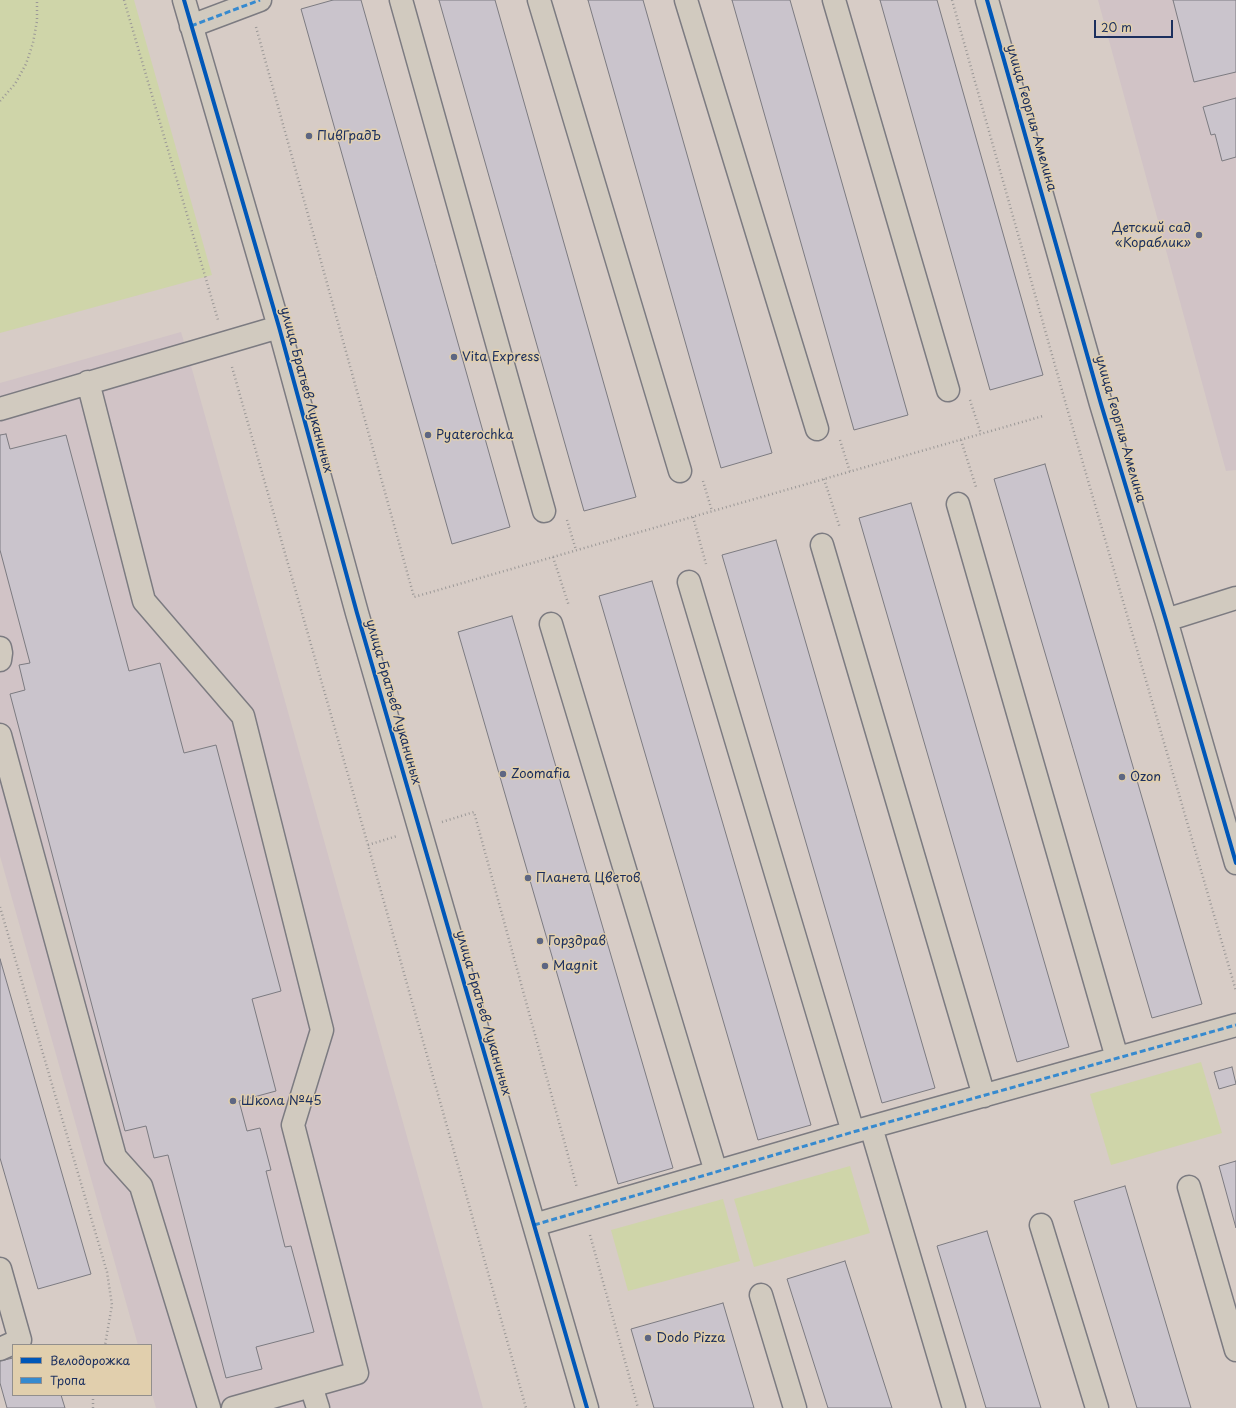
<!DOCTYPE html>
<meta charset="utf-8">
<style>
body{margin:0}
#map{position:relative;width:1236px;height:1408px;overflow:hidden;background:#d7ccc6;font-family:"Playpen Sans",sans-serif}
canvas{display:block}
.legend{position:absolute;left:12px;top:1344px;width:140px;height:52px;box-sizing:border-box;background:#e1cfad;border:1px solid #928f8d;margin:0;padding:5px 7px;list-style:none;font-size:12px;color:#1b2f5e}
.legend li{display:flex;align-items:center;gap:8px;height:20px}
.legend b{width:20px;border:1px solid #928f8d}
.scale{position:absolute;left:1094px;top:20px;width:79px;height:18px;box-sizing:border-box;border:2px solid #1b2f5e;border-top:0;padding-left:5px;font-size:12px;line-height:14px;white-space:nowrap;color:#1b2f5e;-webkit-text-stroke:3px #e1cfad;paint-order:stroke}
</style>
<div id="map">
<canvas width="1236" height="1408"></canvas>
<ul class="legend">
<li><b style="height:5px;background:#0057b8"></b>Велодорожка</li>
<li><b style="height:5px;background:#368acf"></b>Тропа</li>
</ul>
<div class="scale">20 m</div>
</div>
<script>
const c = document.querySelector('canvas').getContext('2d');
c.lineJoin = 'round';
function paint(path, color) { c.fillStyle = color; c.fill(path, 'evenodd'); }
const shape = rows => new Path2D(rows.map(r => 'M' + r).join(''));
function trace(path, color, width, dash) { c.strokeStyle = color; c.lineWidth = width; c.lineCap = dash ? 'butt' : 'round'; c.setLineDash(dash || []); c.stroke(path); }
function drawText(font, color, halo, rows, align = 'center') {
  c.font = font + ' "Playpen Sans",sans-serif'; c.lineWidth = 3; c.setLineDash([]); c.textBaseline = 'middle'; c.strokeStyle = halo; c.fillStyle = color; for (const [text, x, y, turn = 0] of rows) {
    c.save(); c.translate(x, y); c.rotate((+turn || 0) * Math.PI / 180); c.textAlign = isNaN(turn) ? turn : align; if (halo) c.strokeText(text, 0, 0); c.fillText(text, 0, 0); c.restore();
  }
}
paint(shape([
 [1098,0,1236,0,1236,470,1226,471],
 [181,332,188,355,483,1408,156,1408,151,1391,151,1345,138,1345,0,856,0,383]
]), '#d1c3c6');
paint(shape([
 [0,0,134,0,212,275,0,333],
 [1201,1062,1222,1133,1111,1165,1090,1094],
 [850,1166,870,1233,754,1267,734,1199],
 [723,1199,740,1261,628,1291,611,1230]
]), '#cfd5a9');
const building = shape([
 [333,0,361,0,510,527,452,544,301,9,333,0],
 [439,0,495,0,636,497,584,511,439,0],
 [588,0,643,0,772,453,721,468,588,0],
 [732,0,790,0,908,415,854,430,732,0],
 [880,0,937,0,1043,375,990,390,880,0],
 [1173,0,1236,0,1236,72,1194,82,1173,0],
 [1236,98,1236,157,1222,161,1215,134,1211,135,1203,107,1236,98],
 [6,434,10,449,66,435,129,671,160,663,184,753,216,745,281,991,252,999,276,1091,239,1101,247,1131,260,1128,271,1170,266,1171,285,1247,291,1246,314,1332,256,1347,262,1369,226,1378,168,1155,154,1158,146,1126,125,1131,10,694,25,690,19,665,30,663,0,550,0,435,6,434],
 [1045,464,1202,1004,1152,1018,994,479,1045,464],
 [911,503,1069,1047,1017,1062,859,518,911,503],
 [776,540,935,1088,882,1103,722,555,776,540],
 [652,581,811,1125,758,1140,599,596,652,581],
 [512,616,673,1168,618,1184,458,632,512,616],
 [0,959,91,1274,38,1289,0,1158,0,959],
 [1232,1067,1236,1084,1219,1089,1214,1072,1232,1067],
 [1236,1161,1236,1228,1219,1166,1236,1161],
 [1125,1186,1191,1408,1137,1408,1074,1201,1125,1186],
 [987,1231,1041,1408,986,1408,937,1246,987,1231],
 [845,1261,892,1408,828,1408,787,1279,845,1261],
 [723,1303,754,1408,654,1408,631,1329,723,1303],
 [13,1358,13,1395,61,1395,65,1408,7,1408,0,1383,0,1361,13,1358]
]);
paint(building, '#cac4cc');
trace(building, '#7c7b81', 1);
const minor = shape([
 [184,0,279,327,357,613,587,1408],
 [401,0,544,511],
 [539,0,680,471],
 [686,0,817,429],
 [834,0,948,390],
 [987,0,1101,404,1166,620,1236,863],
 [191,26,260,0],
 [88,382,144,601,243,716,322,1030,293,1125,357,1373,233,1408],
 [0,409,279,327],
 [958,504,1117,1058],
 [822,545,984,1096],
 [689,582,853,1132],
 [1166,620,1236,598],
 [551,624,716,1172],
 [0,648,1,653,0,660],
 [0,735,115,1157,141,1186,209,1408],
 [871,1127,954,1408],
 [1189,1187,1236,1350],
 [534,1225,853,1132,1236,1025],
 [1041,1225,1097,1408],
 [0,1269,20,1340,0,1349],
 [761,1295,795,1408],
 [311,1386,318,1408]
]);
trace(minor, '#7c7b81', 25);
trace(shape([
 [124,0,218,320],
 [952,0,1067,408,1236,991],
 [256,27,414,597,1043,416],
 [0,101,15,84,26,64,33,43,37,21,37,0],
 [232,367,368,845,526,1408],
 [970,400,981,434],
 [840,440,850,472],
 [961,440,976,487],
 [824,479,840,528],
 [703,481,712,511],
 [693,517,706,564],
 [567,520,576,550],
 [553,557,569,606],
 [442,822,474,812,577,1188],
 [368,845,397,836],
 [0,907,107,1272,112,1305,105,1345],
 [590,1235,638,1408],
 [93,1395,93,1408]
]), '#9b9897', 2.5, [1, 3]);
trace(minor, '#d1cabf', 22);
trace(shape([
 [191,26,260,0],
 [534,1225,853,1132,1236,1025]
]), '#368acf', 3, [6, 3]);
trace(shape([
 [184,0,279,327,357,613,587,1408],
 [987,0,1101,404,1166,620,1236,863]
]), '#0057b8', 4);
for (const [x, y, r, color] of [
 [309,136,4,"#5d6682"],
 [1199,235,4,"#5d6682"],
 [454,357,4,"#5d6682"],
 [428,435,4,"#5d6682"],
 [503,774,4,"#5d6682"],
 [1122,777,4,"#5d6682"],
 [528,878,4,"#5d6682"],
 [540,941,4,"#5d6682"],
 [545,966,4,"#5d6682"],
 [233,1101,4,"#5d6682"],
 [648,1338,4,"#5d6682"]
]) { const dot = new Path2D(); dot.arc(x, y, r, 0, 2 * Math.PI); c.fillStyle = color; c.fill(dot); trace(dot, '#e1cfad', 1.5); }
drawText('13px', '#1b2f5e', '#e1cfad', [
 ["улица Георгия Амелина",1031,118,74],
 ["улица Братьев Луканиных",306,390,75],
 ["улица Георгия Амелина",1120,429,74],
 ["улица Братьев Луканиных",393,702,74],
 ["улица Братьев Луканиных",483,1013,74]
]);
drawText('13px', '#1b2f5e', '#e1cfad', [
 ["ПивГрадЪ",317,136],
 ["Детский сад",1191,228,"right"],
 ["«Кораблик»",1191,243,"right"],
 ["Vita Express",462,357],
 ["Pyaterochka",436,435],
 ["Zoomafia",511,774],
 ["Ozon",1130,777],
 ["Планета Цветов",536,878],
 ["Горздрав",548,941],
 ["Magnit",553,966],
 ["Школа №45",241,1101],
 ["Dodo Pizza",656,1338]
], 'left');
</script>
